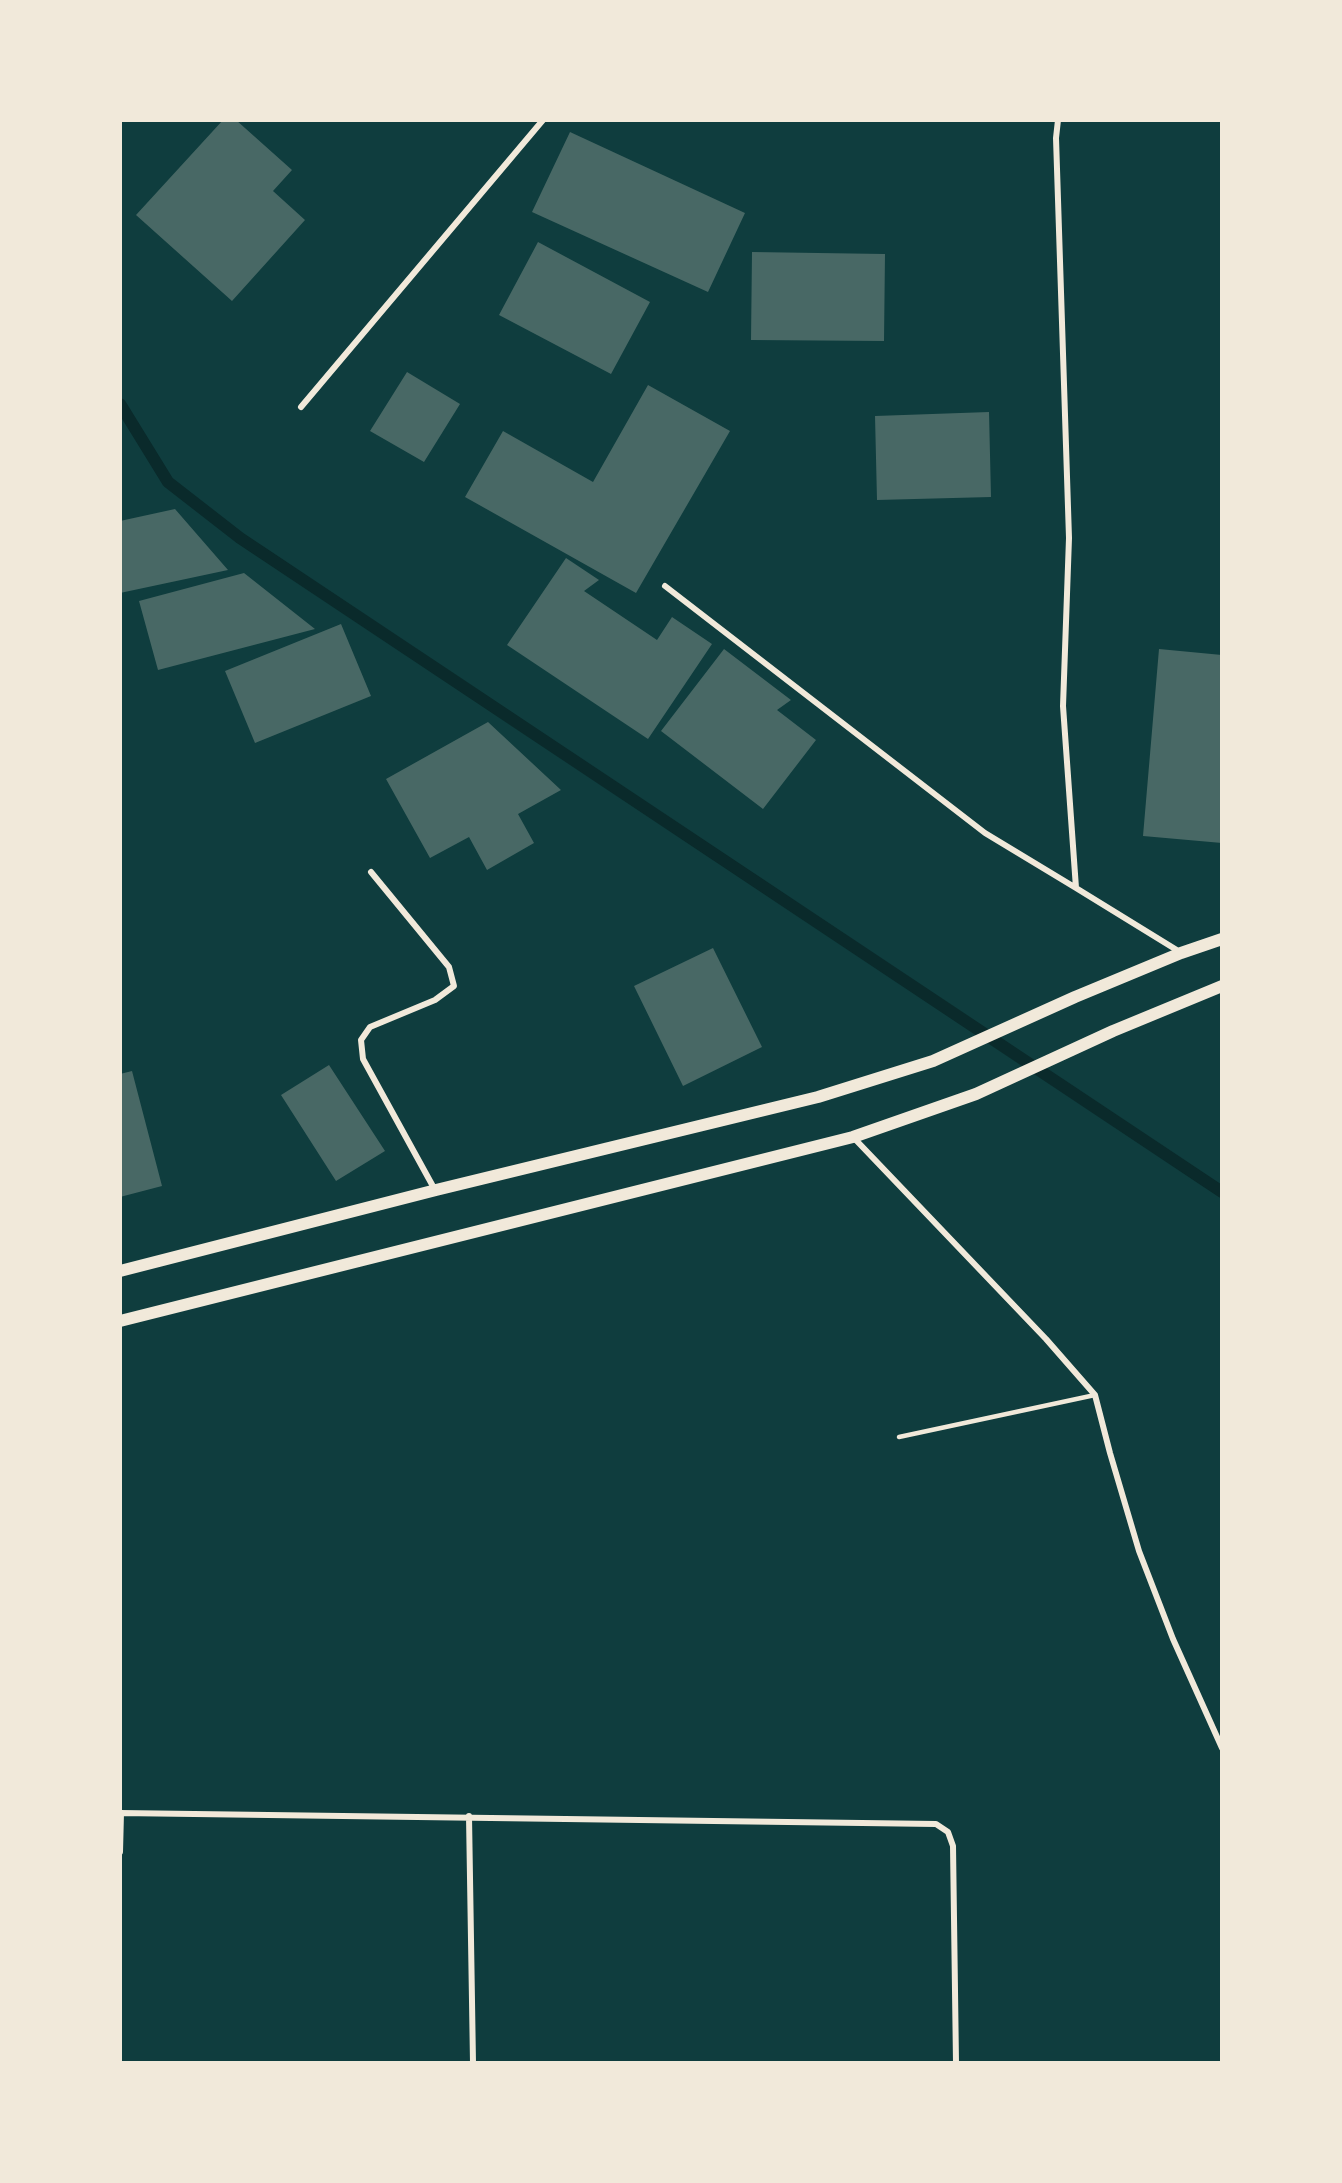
<!DOCTYPE html>
<style>
body{margin:0}
#map{position:relative;width:1342px;height:2183px;overflow:hidden;background:#0f3d3e;font-family:"Titillium Web",sans-serif}
canvas{display:block}
.frame{position:absolute;inset:0;border:122px solid #f1e9da;pointer-events:none}
</style>
<div id="map">
<canvas width="1342" height="2183"></canvas>
<div class="frame"></div>
</div>
<script>
const c = document.querySelector('canvas').getContext('2d');
c.lineJoin = 'round';
const shape = rows => new Path2D(rows.map(r => 'M' + r).join(''));
function trace(path, color, width, dash) { c.strokeStyle = color; c.lineWidth = width; c.lineCap = dash ? 'butt' : 'round'; c.setLineDash(dash || []); c.stroke(path); }
function paint(path, color) { c.fillStyle = color; c.fill(path, 'evenodd'); }
trace(shape([
 [120,404,168,482,240,538,1222,1192]
]), '#0a2a2b', 12);
paint(shape([
 [223,120,236,120,292,170,273,191,305,220,232,301,136,215],
 [570,132,745,213,708,292,532,212],
 [538,242,650,302,611,374,499,315],
 [752,252,885,254,884,341,751,340],
 [407,372,460,404,424,462,370,431],
 [648,385,730,431,636,593,465,497,503,431,593,482],
 [989,412,991,497,877,500,875,416],
 [175,509,228,570,120,593,120,521],
 [566,558,599,580,584,591,657,640,672,617,712,644,648,739,507,645],
 [244,573,315,629,158,670,139,601],
 [341,624,371,696,255,743,225,671],
 [724,649,791,700,777,710,816,740,763,809,661,731],
 [1159,649,1222,655,1222,843,1143,836],
 [488,722,561,790,518,814,534,843,487,870,469,837,430,858,386,779],
 [713,948,762,1047,683,1086,634,986],
 [329,1065,385,1151,336,1181,281,1095],
 [132,1071,162,1186,120,1197,120,1074]
]), '#486865');
trace(shape([
 [899,1437,1095,1395]
]), '#f1e9da', 4.5);
trace(shape([
 [1058,120,1056,138,1069,538,1063,706,1076,888,1180,952],
 [301,407,543,120],
 [665,586,985,833,1076,888],
 [371,872,449,967,454,986,435,1000,370,1027,361,1040,363,1059,435,1190],
 [853,1137,1046,1339,1095,1395,1110,1453,1139,1551,1173,1639,1222,1748],
 [120,1813,936,1824,948,1832,953,1846,956,2063],
 [469,1816,473,2063],
 [120,1852,121,1813]
]), '#f1e9da', 6);
trace(shape([
 [120,1271,436,1190,818,1097,933,1061,1075,997,1181,953,1222,939],
 [120,1321,853,1137,976,1094,1113,1031,1222,986]
]), '#f1e9da', 12);
</script>
